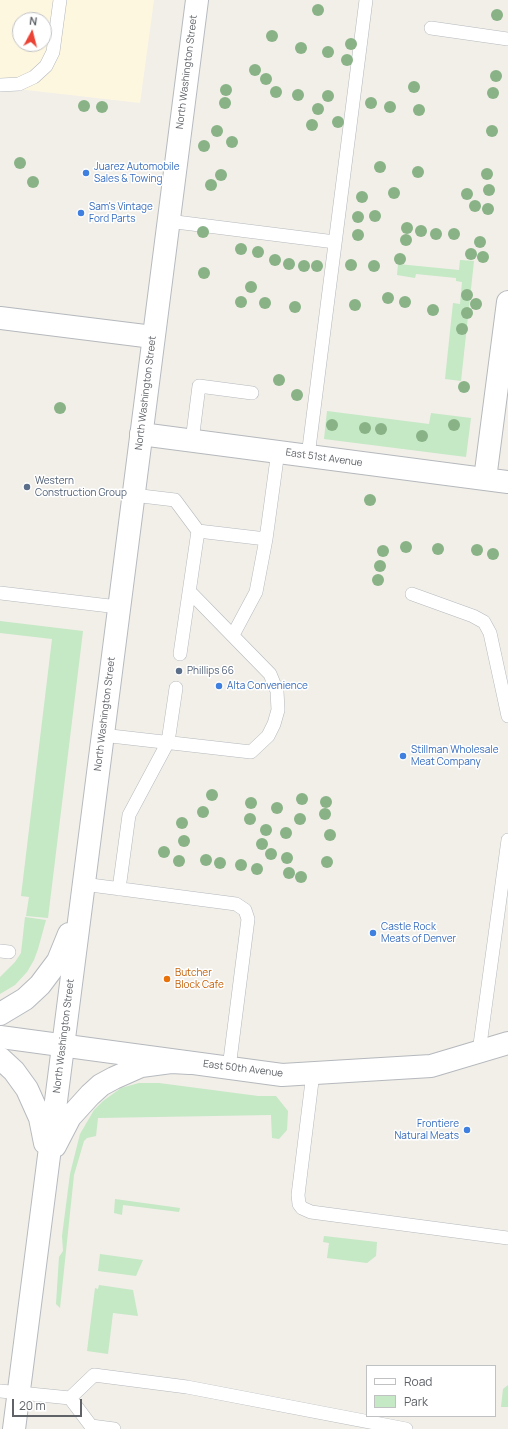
<!DOCTYPE html>
<style>
body{margin:0}
#map{position:relative;width:508px;height:1429px;overflow:hidden;background:#f1efe8;font-family:Manrope,sans-serif}
canvas{display:block}
.legend{position:absolute;left:366px;top:1365px;width:130px;height:52px;box-sizing:border-box;background:#fff;border:1px solid #bfc1c3;margin:0;padding:5px 7px;list-style:none;font-size:12px;color:#5f6368}
.legend li{display:flex;align-items:center;gap:8px;height:20px}
.legend b{width:20px;border:1px solid #bfc1c3}
.north{position:absolute;left:12px;top:12px;width:40px;height:40px;box-sizing:border-box;background:#fff;border:1px solid #bfc1c3;border-radius:50%;rotate:7deg;font-size:11px;font-weight:700;line-height:16px;text-align:center;color:#5f6368}
.north::after{content:'';display:block;margin:auto;width:14px;height:18px;background:#ea4335;clip-path:polygon(50% 0,100% 100%,50% 72%,0 100%)}
.scale{position:absolute;left:12px;top:1399px;width:70px;height:18px;box-sizing:border-box;border:2px solid #5f6368;border-top:0;padding-left:5px;font-size:12px;line-height:14px;white-space:nowrap;color:#5f6368;-webkit-text-stroke:3px #fff;paint-order:stroke}
</style>
<div id="map">
<canvas width="508" height="1429"></canvas>
<ul class="legend">
<li><b style="height:5px;background:#fff"></b>Road</li>
<li><b style="height:11px;background:#c5e8c5"></b>Park</li>
</ul>
<div class="north">N</div>
<div class="scale">20 m</div>
</div>
<script>
const c = document.querySelector('canvas').getContext('2d');
c.lineJoin = 'round';
function paint(path, color) { c.fillStyle = color; c.fill(path, 'evenodd'); }
const shape = rows => new Path2D(rows.map(r => 'M' + r).join(''));
function trace(path, color, width, dash) { c.strokeStyle = color; c.lineWidth = width; c.lineCap = dash ? 'butt' : 'round'; c.setLineDash(dash || []); c.stroke(path); }
function drawText(font, color, halo, rows, align = 'center') {
  c.font = font + ' Manrope,sans-serif'; c.lineWidth = 3; c.setLineDash([]); c.textBaseline = 'middle'; c.strokeStyle = halo; c.fillStyle = color; for (const [text, x, y, turn = 0] of rows) {
    c.save(); c.translate(x, y); c.rotate((+turn || 0) * Math.PI / 180); c.textAlign = isNaN(turn) ? turn : align; if (halo) c.strokeText(text, 0, 0); c.fillText(text, 0, 0); c.restore();
  }
}
paint(shape([
 [0,0,154,0,140,103,0,87],
 [20,20,44,20,44,44,20,44]
]), '#fef7e0');
paint(shape([
 [460,260,474,261,461,381,445,379,453,303,460,304,462,282,456,281,456,278,416,274,415,278,397,275,398,264,459,270],
 [327,411,429,424,431,413,471,418,466,457,324,439],
 [0,621,83,631,48,918,26,916,29,897,21,896,52,639,0,633],
 [25,917,46,920,38,949,34,960,27,972,15,985,0,994,0,977,15,962,21,953],
 [139,1083,159,1083,258,1096,276,1096,288,1111,287,1130,279,1139,272,1138,271,1115,98,1118,96,1136,87,1138,84,1141,74,1175,60,1308,56,1304,59,1257,63,1251,62,1236,70,1174,80,1134,94,1110,103,1101,121,1088],
 [115,1199,180,1208,179,1212,123,1205,122,1215,114,1213],
 [324,1236,377,1242,376,1256,367,1263,327,1258,329,1243,323,1242],
 [100,1254,143,1260,136,1276,98,1271],
 [99,1285,133,1290,138,1316,113,1313,108,1354,87,1351,95,1288,98,1289],
 [508,1385,508,1407,501,1407,503,1389]
]), '#c5e8c5');
const service = shape([
 [431,28,508,39],
 [0,85,19,84,34,77,46,66,53,52,60,0],
 [168,221,335,242],
 [192,441,199,386,252,393],
 [308,456,366,0],
 [133,495,175,500,198,531,180,654],
 [198,531,266,539,278,451],
 [0,593,118,607],
 [412,594,473,616,484,622,490,633,508,716],
 [233,635,256,592,266,539],
 [102,735,251,752,268,736,274,724,278,710,277,691,270,674,189,591],
 [83,884,236,904,245,910,248,919,229,1068],
 [119,889,129,815,168,742,176,688],
 [0,951,9,952],
 [479,1052,508,840],
 [313,1073,298,1195,299,1204,302,1208,311,1212,508,1238],
 [0,1391,70,1398,91,1426,114,1429],
 [70,1398,94,1375,187,1387,406,1429]
]);
const minor = shape([
 [0,318,153,337],
 [141,434,508,482],
 [485,479,508,302],
 [0,1037,282,1075,431,1066,508,1043]
]);
const secondary = shape([
 [0,1014,25,999,40,985,58,961,69,934],
 [0,1058,14,1071,27,1089,40,1118,45,1143],
 [55,1146,70,1117,90,1095,101,1085,114,1078,141,1066,171,1062,190,1063],
 [14,1429,197,0]
]);
trace(service, '#b5b8bc', 14);
trace(minor, '#b5b8bc', 24);
trace(secondary, '#b6babf', 24);
trace(service, '#fff', 13);
trace(minor, '#fff', 22);
trace(secondary, '#fff', 22);
c.fillStyle = '#89b387';
for (const [x, y] of [
 [318,10],
 [497,15],
 [272,36],
 [351,44],
 [301,48],
 [328,52],
 [347,60],
 [255,70],
 [496,76],
 [266,79],
 [414,87],
 [226,90],
 [276,92],
 [493,93],
 [298,95],
 [328,96],
 [225,103],
 [371,103],
 [84,106],
 [102,107],
 [390,107],
 [318,109],
 [419,110],
 [338,122],
 [312,125],
 [217,131],
 [492,131],
 [232,142],
 [204,146],
 [20,163],
 [380,167],
 [418,172],
 [487,174],
 [221,175],
 [33,182],
 [211,185],
 [489,190],
 [394,193],
 [467,194],
 [362,197],
 [475,206],
 [488,209],
 [375,216],
 [358,217],
 [407,228],
 [421,231],
 [203,232],
 [436,234],
 [454,234],
 [358,235],
 [406,240],
 [480,242],
 [241,249],
 [258,252],
 [471,254],
 [483,257],
 [400,259],
 [275,260],
 [289,264],
 [351,265],
 [304,266],
 [317,266],
 [374,266],
 [204,273],
 [251,287],
 [467,295],
 [388,298],
 [241,302],
 [405,302],
 [265,303],
 [476,304],
 [355,305],
 [295,307],
 [433,310],
 [467,313],
 [462,329],
 [279,380],
 [464,387],
 [297,395],
 [60,408],
 [332,425],
 [454,425],
 [365,428],
 [381,429],
 [422,436],
 [370,500],
 [406,547],
 [438,549],
 [477,550],
 [383,551],
 [493,554],
 [380,566],
 [378,580],
 [212,795],
 [302,799],
 [326,802],
 [251,803],
 [277,808],
 [203,812],
 [325,814],
 [250,819],
 [300,819],
 [182,823],
 [266,830],
 [286,833],
 [330,835],
 [184,841],
 [262,844],
 [164,852],
 [271,854],
 [287,858],
 [206,860],
 [179,861],
 [327,862],
 [220,863],
 [241,865],
 [257,869],
 [289,873],
 [301,877]
]) { c.beginPath(); c.arc(x, y, 6, 0, 2 * Math.PI); c.fill(); }
for (const [x, y, r, color] of [
 [86,173,4,"#3f7fe0"],
 [81,213,4,"#3f7fe0"],
 [27,487,4,"#5c6f8a"],
 [179,671,4,"#5c6f8a"],
 [219,686,4,"#3f7fe0"],
 [403,756,4,"#3f7fe0"],
 [373,933,4,"#3f7fe0"],
 [167,979,4,"#e8710a"],
 [467,1130,4,"#3f7fe0"]
]) { const dot = new Path2D(); dot.arc(x, y, r, 0, 2 * Math.PI); c.fillStyle = color; c.fill(dot); trace(dot, '#fff', 1.5); }
drawText('10px', '#5f6368', '#fff', [
 ["North Washington Street",187,72,-83],
 ["North Washington Street",146,393,-83],
 ["East 51st Avenue",324,458,8],
 ["North Washington Street",105,714,-83],
 ["North Washington Street",64,1036,-83],
 ["East 50th Avenue",243,1069,7]
]);
drawText('10px', '#366cbe', '#fff', [
 ["Juarez Automobile",94,167],
 ["Sales & Towing",94,179],
 ["Sam's Vintage",89,207],
 ["Ford Parts",89,219],
 ["Alta Convenience",227,686],
 ["Stillman Wholesale",411,750],
 ["Meat Company",411,762],
 ["Castle Rock",381,927],
 ["Meats of Denver",381,939],
 ["Frontiere",459,1124,"right"],
 ["Natural Meats",459,1136,"right"]
], 'left');
drawText('10px', '#4e5e75', '#fff', [
 ["Western",35,481],
 ["Construction Group",35,493],
 ["Phillips 66",187,671]
], 'left');
drawText('10px', '#c56008', '#fff', [
 ["Butcher",175,973],
 ["Block Cafe",175,985]
], 'left');
</script>
